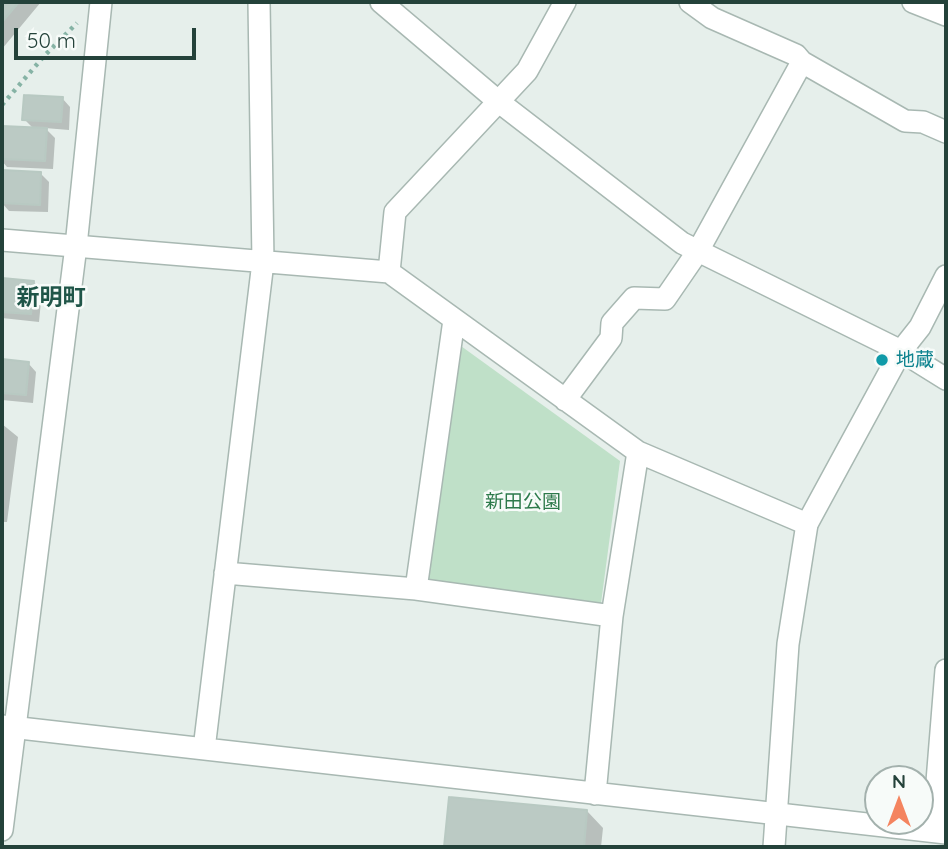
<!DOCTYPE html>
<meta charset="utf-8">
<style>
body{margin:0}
#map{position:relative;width:948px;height:849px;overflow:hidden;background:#e6efeb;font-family:Quicksand,sans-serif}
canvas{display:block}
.frame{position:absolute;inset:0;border:4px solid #24423a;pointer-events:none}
.north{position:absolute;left:864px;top:765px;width:70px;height:70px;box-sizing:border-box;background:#f7fbf9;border:2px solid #a3b1ad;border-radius:50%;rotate:0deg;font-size:19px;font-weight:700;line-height:28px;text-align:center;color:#24423a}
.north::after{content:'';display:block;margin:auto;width:24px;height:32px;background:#f4845f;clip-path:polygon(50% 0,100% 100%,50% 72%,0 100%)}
.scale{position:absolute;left:14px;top:28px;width:182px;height:32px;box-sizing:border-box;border:4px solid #24423a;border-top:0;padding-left:9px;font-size:21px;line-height:24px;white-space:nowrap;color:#24423a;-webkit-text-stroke:5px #f7fbf9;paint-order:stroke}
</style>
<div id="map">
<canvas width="948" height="849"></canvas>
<div class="frame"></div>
<div class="north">N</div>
<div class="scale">50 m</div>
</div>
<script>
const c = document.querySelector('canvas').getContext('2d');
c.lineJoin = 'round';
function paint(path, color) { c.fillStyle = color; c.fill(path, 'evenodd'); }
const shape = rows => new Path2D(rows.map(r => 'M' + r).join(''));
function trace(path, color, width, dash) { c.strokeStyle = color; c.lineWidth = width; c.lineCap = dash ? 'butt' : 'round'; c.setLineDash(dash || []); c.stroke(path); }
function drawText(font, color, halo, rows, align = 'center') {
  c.font = font + ' Quicksand,"Noto Sans JP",sans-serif'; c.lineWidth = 5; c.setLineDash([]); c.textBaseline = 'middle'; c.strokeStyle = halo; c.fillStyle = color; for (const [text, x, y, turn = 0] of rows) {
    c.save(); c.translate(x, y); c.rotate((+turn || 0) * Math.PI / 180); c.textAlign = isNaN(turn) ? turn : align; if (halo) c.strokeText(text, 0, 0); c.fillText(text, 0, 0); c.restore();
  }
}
paint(shape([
 [454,341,620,461,601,603,423,582]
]), '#bfe0c8');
paint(shape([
 [2,2,41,2,2,49],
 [62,98,70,107,69,130,45,128,55,138,53,169,7,167,2,161,2,128,34,129,24,119],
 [2,172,41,174,49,182,48,212,9,211,2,203],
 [2,279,34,282,42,291,39,322,2,318],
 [2,361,28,363,36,372,33,403,2,400],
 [2,424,18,437,7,522,2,522],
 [450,799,587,811,603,828,601,847,446,847]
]), '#0003');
const building = shape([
 [2,2,19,2,2,22,2,2],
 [24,95,63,97,61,122,22,120,24,95],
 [2,126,47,128,45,161,2,159,2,126],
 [2,170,41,172,40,205,2,203,2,170],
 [2,278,34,281,31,314,2,312,2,278],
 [2,359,29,362,26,395,2,393,2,359],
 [449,797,587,810,584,847,444,847,449,797]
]);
paint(building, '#bbcac4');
trace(building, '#b8c9c2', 2);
const minor = shape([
 [690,2,712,18,796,55,802,62,905,121,923,122,946,132],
 [913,2,946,15],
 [2,240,389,272,638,452,807,524],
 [389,272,395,212,527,71,565,2],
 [946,276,920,327,901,351,946,379],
 [565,400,611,338,612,323,634,298,665,299,698,251,802,62],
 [225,573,416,589,612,616],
 [416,589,454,320],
 [2,726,946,833],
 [204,749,263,262,259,2],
 [595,794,612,616,638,452],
 [933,831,946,670]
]);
const tertiary = shape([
 [381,2,499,102,682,243,901,351,807,524,788,644,774,847],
 [2,830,76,246,101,2]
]);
trace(minor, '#a8b8b2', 24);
trace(tertiary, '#a8b8b2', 24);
trace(shape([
 [2,105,45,55,77,23]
]), '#86b3a5', 4.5, [3.5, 5]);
trace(minor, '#fff', 21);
trace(tertiary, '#fff', 21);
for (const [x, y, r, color] of [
 [882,360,7,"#0f9aa8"]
]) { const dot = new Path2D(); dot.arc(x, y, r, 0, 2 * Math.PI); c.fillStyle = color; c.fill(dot); trace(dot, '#f7fbf9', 2.5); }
drawText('19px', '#0d838f', '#f7fbf9', [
 ["地蔵",896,360]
], 'left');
drawText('19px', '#2d7a4b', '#f7fbf9', [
 ["新田公園",523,502]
]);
drawText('bold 23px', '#1f5548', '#f7fbf9', [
 ["新明町",51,298]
]);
</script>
